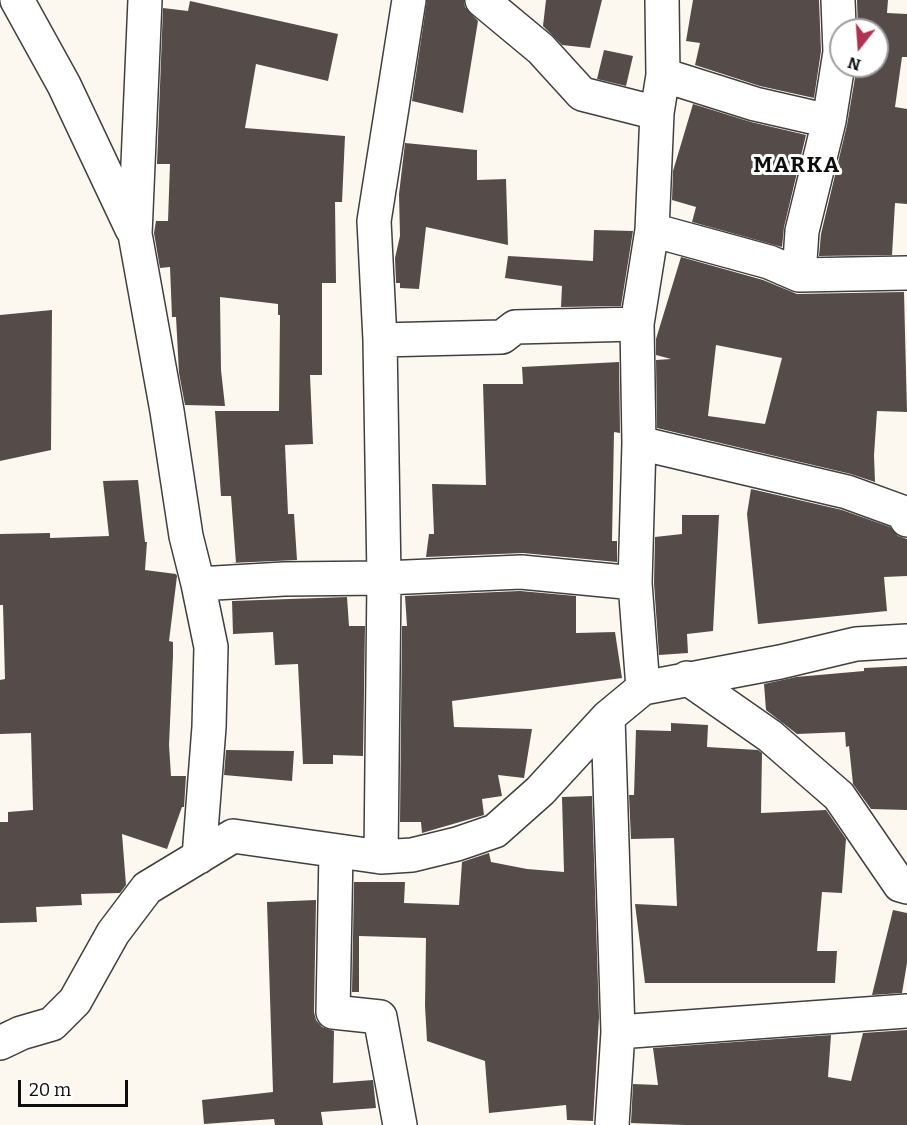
<!DOCTYPE html>
<style>
body{margin:0}
#map{position:relative;width:907px;height:1125px;overflow:hidden;background:#fdf8ef;font-family:Bitter,serif}
canvas{display:block}
.north{position:absolute;left:829px;top:18px;width:60px;height:60px;box-sizing:border-box;background:#fff;border:2px solid #9e9e9e;border-radius:50%;rotate:197deg;font-size:16px;font-weight:700;line-height:24px;text-align:center;color:#0d0d0d}
.north::after{content:'';display:block;margin:auto;width:21px;height:27px;background:#b03250;clip-path:polygon(50% 0,100% 100%,50% 72%,0 100%)}
.scale{position:absolute;left:18px;top:1080px;width:110px;height:27px;box-sizing:border-box;border:3px solid #0d0d0d;border-top:0;padding-left:8px;font-size:18px;line-height:21px;white-space:nowrap;color:#0d0d0d;-webkit-text-stroke:4px #fff;paint-order:stroke}
</style>
<div id="map">
<canvas width="907" height="1125"></canvas>
<div class="north">N</div>
<div class="scale">20 m</div>
</div>
<script>
const c = document.querySelector('canvas').getContext('2d');
c.lineJoin = 'round';
function paint(path, color) { c.fillStyle = color; c.fill(path, 'evenodd'); }
const shape = rows => new Path2D(rows.map(r => 'M' + r).join(''));
function trace(path, color, width, dash) { c.strokeStyle = color; c.lineWidth = width; c.lineCap = dash ? 'butt' : 'round'; c.setLineDash(dash || []); c.stroke(path); }
function drawText(font, color, halo, rows, align = 'center') {
  c.font = font + ' Bitter,serif'; c.lineWidth = 6; c.setLineDash([]); c.textBaseline = 'middle'; c.strokeStyle = halo; c.fillStyle = color; for (const [text, x, y, turn = 0] of rows) {
    c.save(); c.translate(x, y); c.rotate((+turn || 0) * Math.PI / 180); c.textAlign = isNaN(turn) ? turn : align; if (halo) c.strokeText(text, 0, 0); c.fillText(text, 0, 0); c.restore();
  }
}
paint(shape([
 [427,0,464,0,465,7,478,21,463,113,412,101],
 [546,0,602,0,590,48,562,45,543,26],
 [693,0,819,0,821,51,814,98,760,86,695,65,700,43,686,41],
 [857,0,888,0,887,13,907,14,907,57,902,57,895,107,907,109,907,204,895,203,892,255,819,256,821,234,847,125,857,66,877,66,877,30,858,30],
 [190,1,338,34,328,81,256,64,245,128,345,136,342,202,335,202,336,283,322,283,322,375,310,375,313,444,285,445,288,514,294,514,297,560,230,563,236,563,231,496,221,496,215,411,279,411,280,315,278,315,278,304,220,297,221,370,225,406,185,405,179,373,176,317,172,317,170,267,160,268,154,233,156,221,168,221,170,164,157,164,163,8,188,11],
 [604,50,633,56,626,86,597,79],
 [693,104,751,122,806,135,784,227,782,247,692,222,696,207,672,200,673,171],
 [405,143,477,150,477,180,506,179,508,245,426,227,419,289,400,288,400,283,396,283,395,258,400,236,399,194],
 [594,230,633,231,621,306,561,307,562,286,505,278,508,256,593,261],
 [681,257,763,280,797,294,904,292,907,412,877,411,874,455,875,482,851,474,657,428,656,360,671,359,656,355,656,339],
 [716,345,782,358,765,424,708,416],
 [52,310,51,450,0,461,0,315],
 [619,362,620,433,614,432,612,541,617,541,617,562,523,553,426,557,429,534,434,534,432,484,486,485,483,384,523,384,522,367],
 [138,480,145,542,147,542,145,570,176,574,177,576,169,641,173,642,173,656,169,745,171,776,186,776,184,807,182,807,167,849,122,834,126,885,120,893,81,894,82,905,36,907,37,922,0,923,0,822,8,822,8,812,33,810,31,733,0,734,0,680,5,679,3,605,0,605,0,534,50,533,50,538,109,536,103,481],
 [751,489,842,510,890,527,898,536,907,539,907,576,884,577,887,611,758,624,747,514],
 [682,515,719,515,713,631,687,634,688,653,659,655,654,583,655,537,682,534],
 [520,591,576,596,576,633,615,632,622,678,452,701,454,727,532,729,524,778,498,775,502,796,482,799,484,815,422,833,421,822,400,822,402,626,407,626,405,596],
 [347,597,349,626,365,626,363,756,333,755,333,764,303,764,298,664,275,665,273,632,233,634,232,601],
 [907,666,907,810,871,809,853,784,849,746,846,747,845,732,797,734,766,710,764,684,796,677,864,671,864,668],
 [671,723,708,725,707,747,758,750,762,753,761,813,826,810,846,839,842,893,822,892,817,951,837,951,835,983,645,983,635,904,677,906,674,838,631,839,629,795,634,795,636,730,671,731],
 [226,750,294,751,292,781,224,775],
 [592,796,599,1017,593,1121,567,1120,566,1105,489,1113,485,1061,427,1041,425,1006,426,938,359,936,359,992,352,992,354,882,405,882,404,903,459,905,462,862,489,853,491,862,527,869,564,872,562,797],
 [316,900,314,1012,316,1020,322,1027,334,1031,333,1083,373,1080,376,1108,321,1112,323,1125,275,1125,274,1119,204,1124,202,1100,273,1092,267,902],
 [893,910,907,913,907,963,902,993,872,995],
 [907,1030,907,1125,685,1125,631,1123,633,1084,658,1085,653,1048,831,1035,828,1077,851,1081,863,1033]
]), '#554c4a');
const minor = shape([
 [17,0,64,85,132,229],
 [145,0,135,234,167,411,186,536,198,584,211,647,209,727,199,857],
 [482,0,541,49,582,94,657,113],
 [663,75,755,104,829,121,840,52,838,0],
 [652,230,769,262,799,275,907,273],
 [799,275,802,231,829,121],
 [380,340,502,337,515,327,637,324],
 [639,443,847,492,902,512,907,520],
 [198,584,284,579,384,578,521,572,635,583],
 [687,678,770,736,839,796,900,885,907,887],
 [643,688,635,583,639,443,637,324,652,230,657,113,663,75,662,0],
 [608,717,618,1032,612,1125],
 [336,851,333,1012,380,1017,400,1125],
 [381,857,384,578,380,340,374,221,409,0],
 [618,1032,907,1011],
 [0,1043,21,1033,52,1024,75,1001,113,933,147,888,233,836,381,857,412,855,457,844,495,831,540,791,608,717,643,688,780,662,856,644,907,641]
]);
trace(minor, '#404040', 36);
trace(minor, '#fff', 33);
c.letterSpacing = '1.5px';
drawText('bold 22px', '#0d0d0d', '#fff', [
 ["MARKA",797,166]
]);
c.letterSpacing = '0px';
</script>
